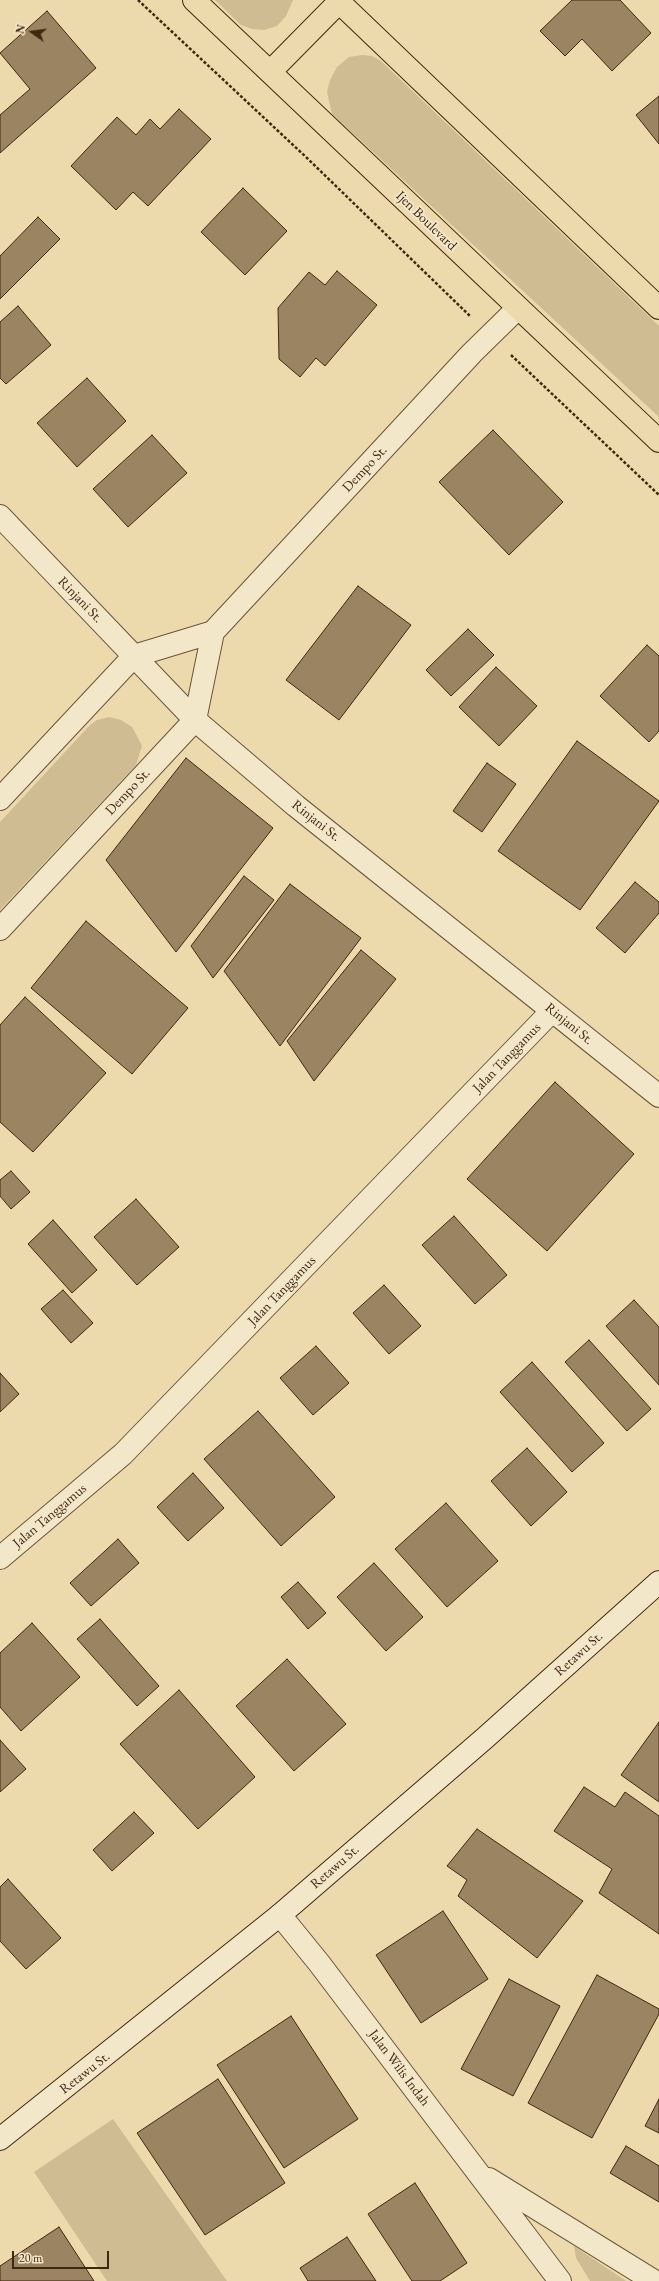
<!DOCTYPE html>
<style>
body{margin:0}
#map{position:relative;width:659px;height:2281px;overflow:hidden;background:#ecdaad;font-family:"EB Garamond",serif}
canvas{display:block}
.north{position:absolute;left:12px;top:12px;width:40px;height:40px;-webkit-text-stroke:3px #f3e7ca;paint-order:stroke;rotate:284deg;font-size:11px;font-weight:700;line-height:16px;text-align:center;color:#422710}
.north::after{content:'';display:block;margin:auto;width:14px;height:18px;background:#422710;clip-path:polygon(50% 0,100% 100%,50% 72%,0 100%)}
.scale{position:absolute;left:12px;top:2251px;width:97px;height:18px;box-sizing:border-box;border:2px solid #422710;border-top:0;padding-left:5px;font-size:12px;line-height:14px;white-space:nowrap;color:#422710;-webkit-text-stroke:3px #f3e7ca;paint-order:stroke}
</style>
<div id="map">
<canvas width="659" height="2281"></canvas>
<div class="north">N</div>
<div class="scale">20 m</div>
</div>
<script>
const c = document.querySelector('canvas').getContext('2d');
c.lineJoin = 'round';
function paint(path, color) { c.fillStyle = color; c.fill(path, 'evenodd'); }
const shape = rows => new Path2D(rows.map(r => 'M' + r).join(''));
function trace(path, color, width, dash) { c.strokeStyle = color; c.lineWidth = width; c.lineCap = dash ? 'butt' : 'round'; c.setLineDash(dash || []); c.stroke(path); }
function drawText(font, color, halo, rows, align = 'center') {
  c.font = font + ' "EB Garamond",serif'; c.lineWidth = 4; c.setLineDash([]); c.textBaseline = 'middle'; c.strokeStyle = halo; c.fillStyle = color; for (const [text, x, y, turn = 0] of rows) {
    c.save(); c.translate(x, y); c.rotate((+turn || 0) * Math.PI / 180); c.textAlign = isNaN(turn) ? turn : align; if (halo) c.strokeText(text, 0, 0); c.fillText(text, 0, 0); c.restore();
  }
}
paint(shape([
 [215,0,293,0,286,16,277,26,264,30,252,29,241,25],
 [362,55,372,56,381,61,659,326,659,417,332,114,327,92,330,80,337,67,349,57],
 [109,717,121,720,132,727,137,736,142,746,136,765,0,910,0,822,90,725,97,720],
 [113,2119,227,2281,107,2281,34,2172],
 [574,2246,626,2281,590,2281,576,2258]
]), '#cfbc92');
const building = shape([
 [572,0,620,0,651,33,612,71,582,39,565,56,540,31,572,0],
 [47,11,96,68,0,153,0,115,30,89,0,53,47,11],
 [659,96,659,144,636,115,659,96],
 [179,109,211,139,148,206,133,192,116,210,71,166,117,117,136,135,150,119,160,129,179,109],
 [243,188,287,231,245,275,201,232,243,188],
 [38,217,60,239,0,299,0,256,38,217],
 [337,271,377,305,325,366,316,358,300,377,279,359,278,308,309,272,325,285,337,271],
 [18,306,51,345,6,384,0,378,0,322,18,306],
 [87,378,126,421,77,467,37,423,87,378],
 [493,430,563,502,509,555,439,482,493,430],
 [152,435,187,473,128,527,93,489,152,435],
 [358,586,411,625,339,720,286,680,358,586],
 [468,629,494,655,451,696,426,670,468,629],
 [647,645,659,656,659,731,649,742,600,696,647,645],
 [496,667,537,706,499,746,459,707,496,667],
 [577,741,659,801,580,910,498,851,577,741],
 [186,758,273,828,176,952,106,860,186,758],
 [487,763,516,784,482,832,453,811,487,763],
 [244,876,274,900,213,978,191,946,244,876],
 [635,882,659,902,659,913,625,953,596,928,635,882],
 [290,884,361,938,280,1046,224,971,290,884],
 [86,921,188,1008,132,1074,31,988,86,921],
 [361,950,396,979,314,1081,287,1041,361,950],
 [25,997,106,1073,33,1152,0,1122,0,1025,25,997],
 [555,1082,634,1154,547,1251,467,1179,555,1082],
 [11,1171,30,1192,11,1209,0,1196,0,1180,11,1171],
 [136,1199,179,1247,137,1285,94,1237,136,1199],
 [454,1216,507,1275,475,1304,422,1245,454,1216],
 [53,1220,97,1270,72,1293,28,1244,53,1220],
 [384,1285,421,1326,389,1354,353,1313,384,1285],
 [63,1290,93,1323,71,1343,41,1309,63,1290],
 [634,1300,659,1327,659,1385,606,1326,634,1300],
 [589,1340,651,1409,627,1431,565,1362,589,1340],
 [316,1346,349,1383,313,1415,280,1378,316,1346],
 [532,1362,604,1443,572,1472,500,1392,532,1362],
 [0,1373,19,1394,0,1412,0,1373],
 [258,1411,335,1497,281,1546,204,1459,258,1411],
 [527,1448,567,1492,531,1526,491,1481,527,1448],
 [193,1473,224,1508,188,1541,157,1507,193,1473],
 [446,1503,498,1561,447,1607,395,1549,446,1503],
 [118,1539,139,1563,91,1606,70,1583,118,1539],
 [374,1563,423,1617,386,1651,337,1597,374,1563],
 [298,1582,326,1613,308,1629,281,1597,298,1582],
 [100,1619,159,1686,137,1706,77,1639,100,1619],
 [32,1623,80,1677,21,1731,0,1707,0,1653,32,1623],
 [287,1659,346,1724,294,1771,236,1706,287,1659],
 [179,1690,255,1777,198,1829,120,1744,179,1690],
 [659,1722,659,1802,621,1775,659,1722],
 [0,1740,26,1769,0,1792,0,1740],
 [584,1787,615,1807,625,1792,659,1816,659,1934,599,1893,612,1869,554,1831,584,1787],
 [134,1812,154,1833,112,1871,93,1850,134,1812],
 [477,1829,583,1901,537,1958,458,1896,467,1880,447,1866,477,1829],
 [8,1879,61,1938,26,1969,0,1941,0,1887,8,1879],
 [443,1911,488,1979,421,2023,376,1955,443,1911],
 [597,1975,659,2009,659,2014,592,2138,528,2103,597,1975],
 [509,1979,560,2006,513,2096,461,2069,509,1979],
 [291,2016,358,2119,284,2168,217,2065,291,2016],
 [218,2079,285,2183,205,2235,137,2133,218,2079],
 [659,2099,659,2133,645,2126,659,2099],
 [626,2146,659,2166,659,2202,610,2173,626,2146],
 [415,2183,467,2263,440,2281,412,2281,368,2214,415,2183],
 [59,2227,94,2281,0,2281,0,2266,59,2227],
 [347,2237,376,2281,308,2281,300,2268,347,2237]
]);
paint(building, '#9a8462');
trace(building, '#422710', 1);
const street = shape([
 [0,516,195,720,296,806,659,1096],
 [0,799,134,656,213,632,472,353,518,308],
 [0,929,195,720,213,632],
 [0,1558,123,1454,552,1011],
 [280,1915,319,1963,560,2281],
 [489,2179,654,2281]
]);
const secondary = shape([
 [0,2139,280,1915,485,1738,659,1582]
]);
const primary = shape([
 [194,0,659,441],
 [337,0,659,308],
 [270,72,339,2]
]);
trace(street, '#6c5437', 24);
trace(secondary, '#422710', 24);
trace(primary, '#422710', 24);
trace(shape([
 [138,0,307,158,470,316],
 [511,355,659,495]
]), '#422710', 2.5, [3, 2]);
trace(street, '#f3e7ca', 22);
trace(secondary, '#f3e7ca', 22);
trace(primary, '#ecdaad', 22);
drawText('14px', '#422710', '#f3e7ca', [
 ["Ijen Boulevard",426,221,44],
 ["Dempo St.",365,469,-47],
 ["Rinjani St.",80,600,46],
 ["Dempo St.",128,792,-47],
 ["Rinjani St.",316,821,38],
 ["Rinjani St.",569,1024,39],
 ["Jalan Tanggamus",507,1058,-46],
 ["Jalan Tanggamus",282,1291,-46],
 ["Jalan Tanggamus",50,1516,-40],
 ["Retawu St.",579,1654,-42],
 ["Retawu St.",335,1867,-41],
 ["Jalan Wilis Indah",399,2068,53],
 ["Retawu St.",85,2073,-38]
]);
</script>
